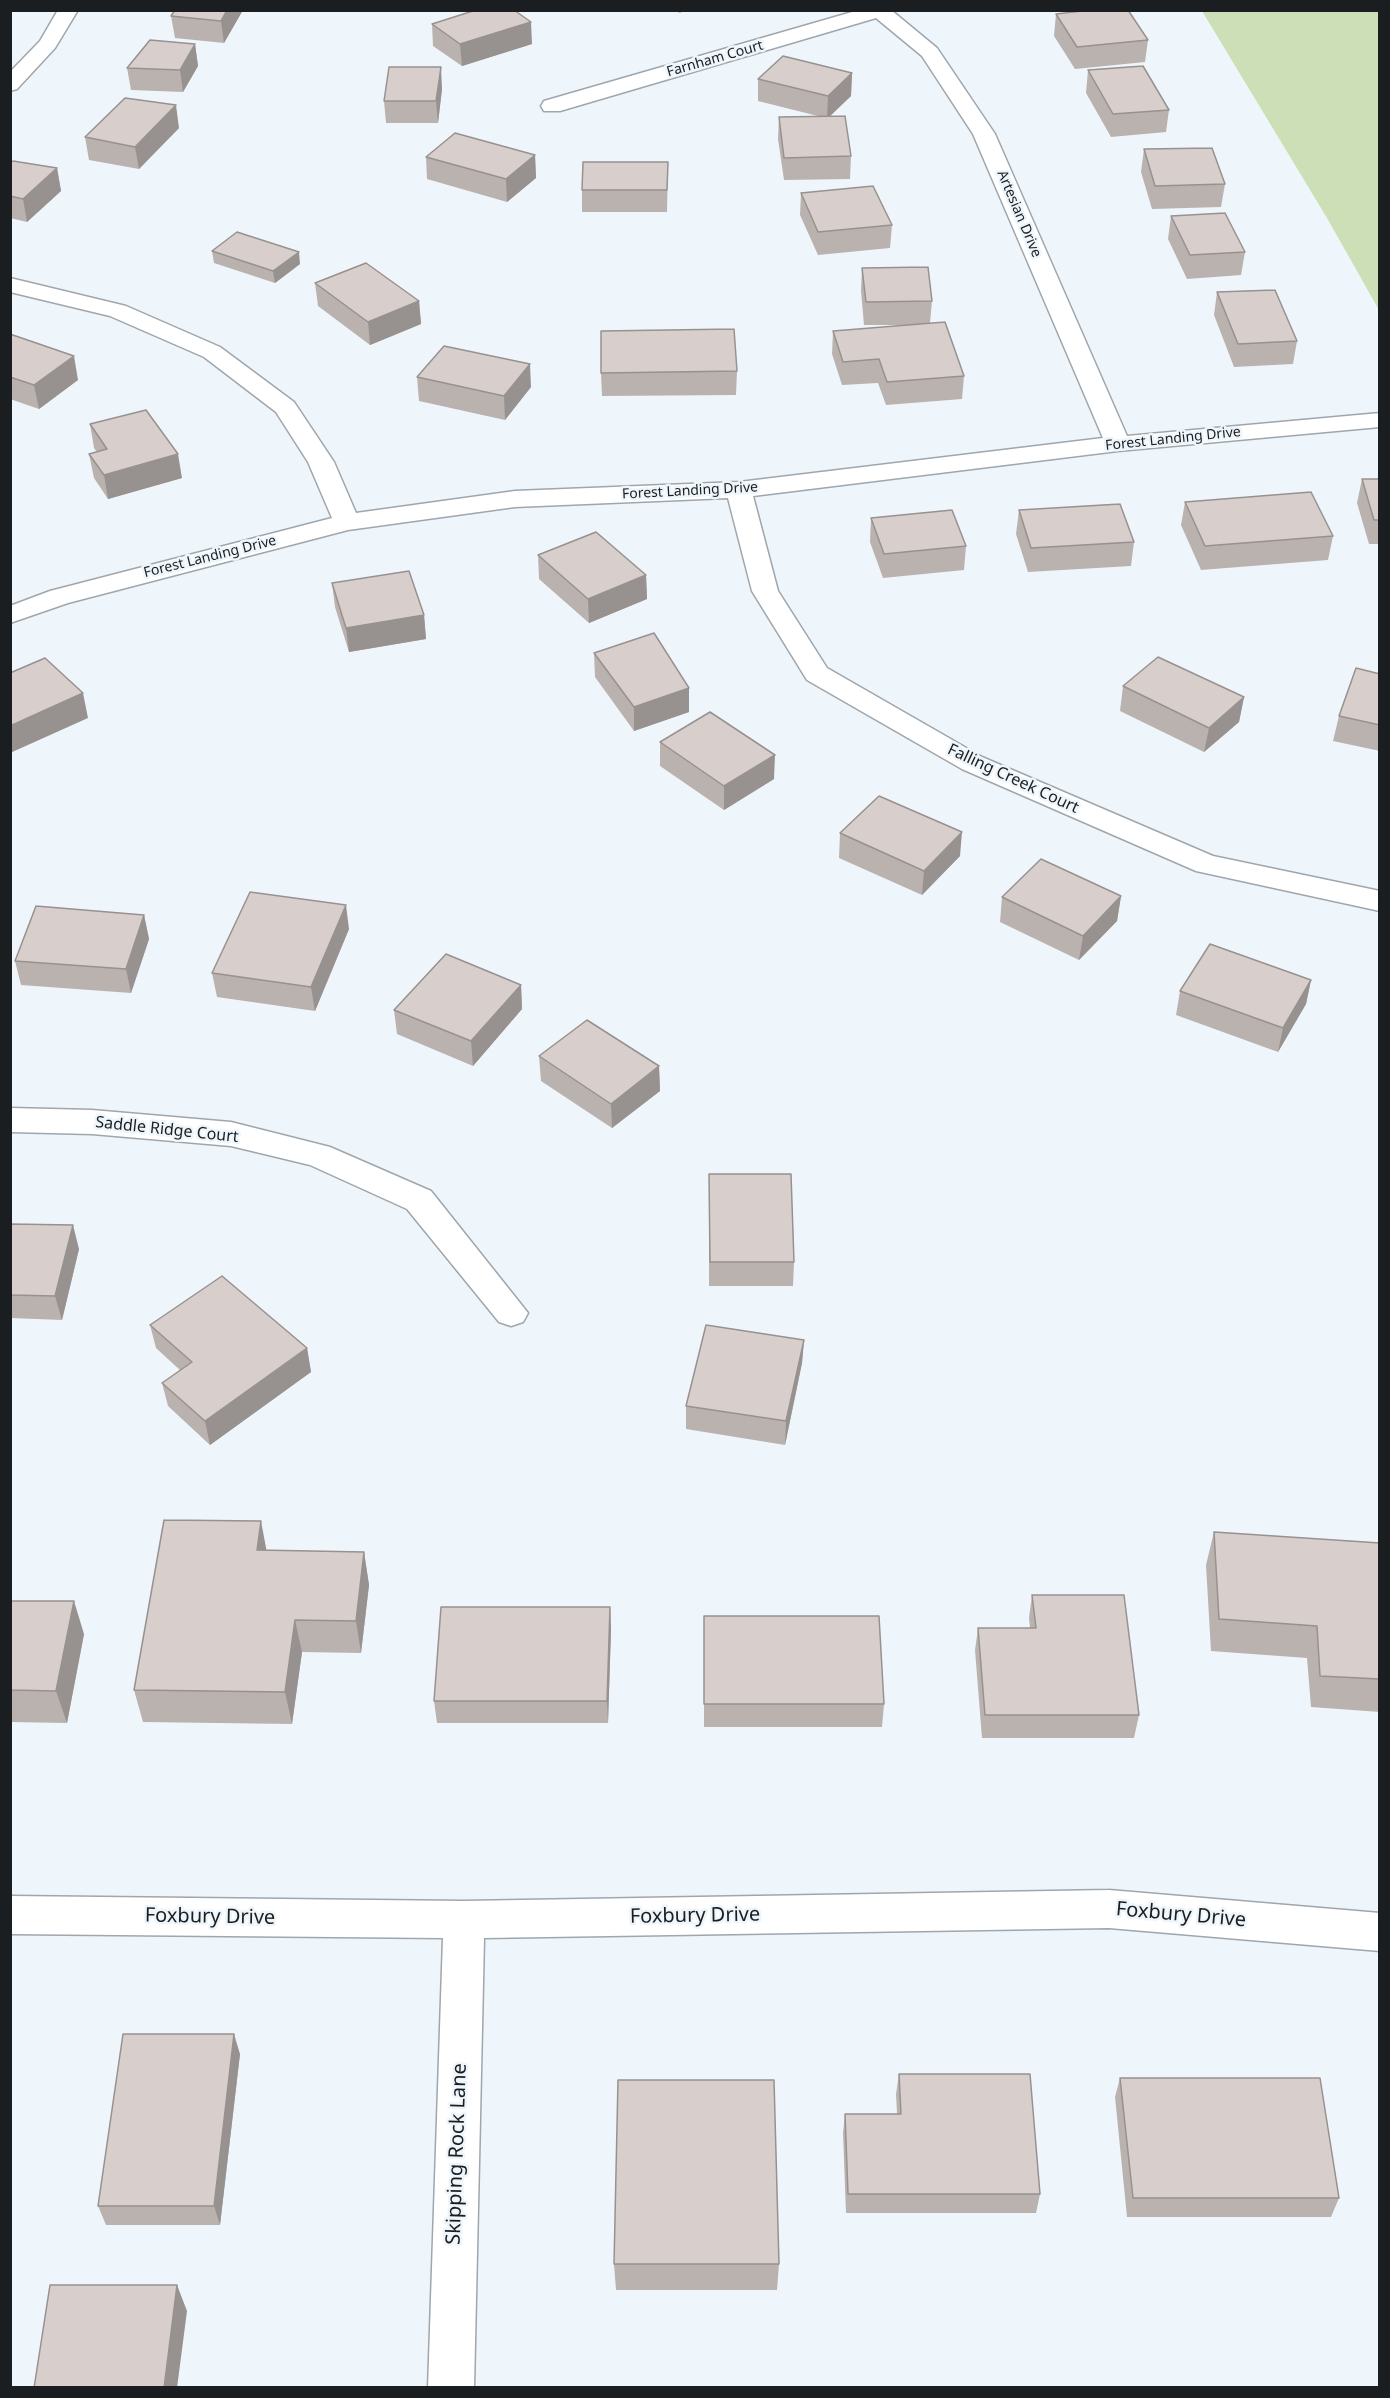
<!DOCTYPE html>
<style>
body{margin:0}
#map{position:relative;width:1390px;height:2398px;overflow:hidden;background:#eef6fc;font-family:"Noto Sans",sans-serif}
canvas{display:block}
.frame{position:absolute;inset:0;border:12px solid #1b1e20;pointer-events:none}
</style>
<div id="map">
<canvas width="1390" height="2398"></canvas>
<div class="frame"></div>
</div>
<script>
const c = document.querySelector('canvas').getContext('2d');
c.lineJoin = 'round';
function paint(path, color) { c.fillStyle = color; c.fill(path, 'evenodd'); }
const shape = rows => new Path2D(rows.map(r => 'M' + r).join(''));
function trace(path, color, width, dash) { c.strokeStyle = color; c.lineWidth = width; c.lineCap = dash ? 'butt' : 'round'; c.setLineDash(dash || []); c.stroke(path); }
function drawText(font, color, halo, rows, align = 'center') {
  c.font = font + ' "Noto Sans",sans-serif'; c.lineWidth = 5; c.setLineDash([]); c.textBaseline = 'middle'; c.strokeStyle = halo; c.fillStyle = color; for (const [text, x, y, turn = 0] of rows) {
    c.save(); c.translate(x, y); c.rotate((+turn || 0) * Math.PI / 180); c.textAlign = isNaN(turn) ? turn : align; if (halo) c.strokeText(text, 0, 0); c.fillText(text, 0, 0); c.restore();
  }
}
paint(shape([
 [1202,11,1379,11,1379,310,1327,218]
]), '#ccdfb7');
const minor = shape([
 [58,10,78,10,55,48,17,89,10,91,10,72,40,41,58,10],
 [859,10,891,10,937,48,995,134,1127,436,1380,413,1380,427,1118,451,753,496,778,591,827,668,982,757,1213,856,1380,891,1380,911,1196,871,962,769,807,680,752,591,728,498,515,507,348,530,68,603,10,623,10,606,50,591,332,518,308,462,276,412,204,357,110,316,10,292,10,278,126,306,220,347,294,402,334,462,356,513,515,491,739,482,1103,438,973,134,922,56,876,18,560,111,544,111,541,106,544,101,859,10],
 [10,1108,92,1110,231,1122,330,1147,431,1191,528,1313,523,1322,511,1326,499,1322,407,1209,310,1165,231,1146,92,1134,10,1132,10,1108],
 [1109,1890,1380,1913,1380,1951,1109,1928,484,1938,474,2388,428,2388,443,1938,10,1934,10,1896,464,1901,1109,1890]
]);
trace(minor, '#9fa6ac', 3);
paint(minor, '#fff');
paint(shape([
 [175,10,243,10,224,43,175,38,171,16],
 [672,10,685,10,680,13],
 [1056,14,1148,40,1145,62,1075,69,1054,36],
 [432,24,532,44,462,66,433,46],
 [195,44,198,66,183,92,131,90,127,68],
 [1088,70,1169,110,1166,132,1111,137,1086,93],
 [852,73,851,96,830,116,851,156,850,179,784,180,778,139,779,117,818,116,758,101,758,79],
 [442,89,438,123,386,123,384,101],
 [179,128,139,169,89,160,85,137],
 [1144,149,1225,184,1221,207,1152,209,1141,172],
 [535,155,536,178,507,202,427,179,426,157],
 [668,162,667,212,582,212,582,190],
 [10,163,57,168,61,191,27,222,10,218],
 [801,193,892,225,890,248,818,255,800,215],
 [1171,216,1245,252,1241,275,1187,279,1168,239],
 [212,251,300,264,275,283,214,263],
 [862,268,932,301,930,323,964,376,962,399,886,405,878,383,842,385,832,354,833,331,915,325,864,325,861,291],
 [315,283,419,301,421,324,370,345,318,306],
 [1217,292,1297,341,1293,364,1234,367,1214,315],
 [10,334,78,380,39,409,10,399],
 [737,371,736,395,602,396,601,373],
 [417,377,531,387,505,420,419,401],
 [90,424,182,478,108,499,94,478,89,454,97,452,94,448],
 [1362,479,1380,479,1380,544,1369,544,1357,503],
 [1185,502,1333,536,1328,560,1201,570,1181,525],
 [1019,510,1134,542,1131,566,1028,572,1016,534],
 [871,518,966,546,964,570,883,578,870,542],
 [538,555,646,575,647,599,589,623,539,579],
 [332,583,424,615,426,639,349,652,335,607],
 [594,653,689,688,689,712,634,731,595,677],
 [1380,674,1380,751,1333,741,1339,716],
 [1123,686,1244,697,1239,722,1204,752,1120,711],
 [660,742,774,779,724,810,660,766],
 [840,833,960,856,922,895,839,858],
 [1121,896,1117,921,1079,960,1000,922,1002,897],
 [144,915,149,939,131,993,21,985,15,961],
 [349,929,315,1011,217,997,212,973],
 [1311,980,1306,1004,1278,1052,1176,1015,1180,991],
 [521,985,522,1009,473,1066,397,1034,394,1010],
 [539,1056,659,1066,660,1091,612,1128,541,1081],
 [709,1174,794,1262,793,1286,709,1286],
 [10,1224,79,1249,62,1320,10,1318],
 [150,1325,307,1348,311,1372,210,1445,168,1406,162,1383,180,1370,156,1348],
 [804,1340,802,1363,785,1445,686,1429,686,1406],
 [1214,1532,1380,1543,1380,1712,1311,1707,1307,1658,1211,1651,1206,1565],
 [267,1550,364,1552,369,1585,361,1653,302,1652,292,1724,143,1722,134,1690],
 [1032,1595,1139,1715,1134,1738,982,1738,975,1650,978,1628,1030,1628,1029,1618],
 [10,1601,84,1634,67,1723,10,1722],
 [610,1607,611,1630,608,1723,437,1723,434,1701],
 [704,1616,884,1704,882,1727,704,1727],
 [240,2054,220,2225,106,2225,98,2206],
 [899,2074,1040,2194,1036,2213,846,2213,843,2133,845,2114,897,2114,896,2094],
 [1120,2078,1339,2198,1331,2217,1127,2217,1115,2097],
 [614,2264,779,2264,777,2290,616,2290]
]), '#bab2af');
paint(shape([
 [227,10,243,10,224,43,221,21],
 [531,22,532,44,462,66,460,44],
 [195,44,198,66,183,92,180,70],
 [441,67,442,89,438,123,436,101],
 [852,73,851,96,827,119,828,96],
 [176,105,179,128,139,169,135,147],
 [535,155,536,178,507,202,506,179],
 [57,168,61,191,27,222,23,199],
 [299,252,300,264,275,283,273,271],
 [419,301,421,324,370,345,368,322],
 [74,356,78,380,39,409,34,385],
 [530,364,531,387,505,420,504,396],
 [178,454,182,478,108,499,104,475],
 [646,575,647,599,589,623,588,599],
 [424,615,426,639,349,652,346,628],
 [689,688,689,712,634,731,634,707],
 [83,693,88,718,10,753,10,726],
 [1244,697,1239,722,1204,752,1209,728],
 [775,755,774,779,724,810,724,786],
 [962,832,960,856,922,895,924,871],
 [1121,896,1117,921,1079,960,1083,936],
 [346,905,349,929,315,1011,311,987],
 [144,915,149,939,131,993,126,969],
 [1311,980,1306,1004,1278,1052,1283,1028],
 [521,985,522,1009,473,1066,471,1041],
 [659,1066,660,1091,612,1128,611,1104],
 [73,1225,79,1249,62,1320,55,1296],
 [804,1340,802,1363,785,1445,786,1421],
 [307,1348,311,1372,210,1445,205,1421],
 [261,1521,267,1553,257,1550],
 [364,1552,369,1585,361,1653,356,1621],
 [74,1601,84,1634,67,1723,56,1691],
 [610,1607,611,1630,608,1723,607,1701],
 [295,1620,302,1652,292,1724,285,1692],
 [234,2034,240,2054,220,2225,214,2206],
 [177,2285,187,2311,177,2388,164,2388]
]), '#97918f');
const building = shape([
 [175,10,227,10,221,21,171,16,175,10],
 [476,10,514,10,531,22,460,44,432,24,476,10],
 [1091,10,1128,10,1148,40,1077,47,1056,14,1091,10],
 [150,40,195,44,180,70,127,68,150,40],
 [783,56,852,73,828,96,758,79,783,56],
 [1143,66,1169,110,1113,114,1088,70,1143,66],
 [389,67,441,67,436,101,384,101,389,67],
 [125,98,176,105,135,147,85,137,125,98],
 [845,116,851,156,784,158,779,117,845,116],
 [455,133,535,155,506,179,426,157,455,133],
 [1212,148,1225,184,1155,186,1144,149,1212,148],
 [13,161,57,168,23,199,10,196,10,163,13,161],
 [583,162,668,162,667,190,582,190,583,162],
 [873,186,892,225,818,232,801,193,873,186],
 [1225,213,1245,252,1190,255,1171,216,1225,213],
 [237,232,299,252,273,271,212,251,237,232],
 [366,263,419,301,368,322,315,283,366,263],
 [928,267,932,301,866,302,862,268,928,267],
 [1275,290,1297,341,1238,344,1217,292,1275,290],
 [945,322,964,376,887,382,879,359,843,362,833,331,945,322],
 [734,329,737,371,601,373,601,331,734,329],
 [10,334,74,356,34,385,10,377,10,334],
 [444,346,530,364,504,396,417,377,444,346],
 [146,410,178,454,104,475,89,454,107,449,90,424,146,410],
 [1362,479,1380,479,1380,520,1374,520,1362,479],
 [1311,492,1333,536,1205,546,1185,502,1311,492],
 [1120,504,1134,542,1031,548,1019,510,1120,504],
 [952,510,966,546,884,554,871,518,952,510],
 [596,532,646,575,588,599,538,555,596,532],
 [409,571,424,615,346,628,332,583,409,571],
 [654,633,689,688,634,707,594,653,654,633],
 [1158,657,1244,697,1209,728,1123,686,1158,657],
 [45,658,83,693,10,726,10,673,45,658],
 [1356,668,1380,674,1380,725,1339,716,1356,668],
 [710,712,775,755,724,786,660,742,710,712],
 [879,796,962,832,924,871,840,833,879,796],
 [1041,859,1121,896,1083,936,1002,897,1041,859],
 [250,892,346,905,311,987,212,973,250,892],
 [36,906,144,915,126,969,15,961,36,906],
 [1210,944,1311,980,1283,1028,1180,991,1210,944],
 [446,954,521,985,471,1041,394,1010,446,954],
 [587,1020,659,1066,611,1104,539,1056,587,1020],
 [709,1174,791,1174,794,1262,710,1262,709,1174],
 [10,1224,73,1225,55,1296,10,1295,10,1224],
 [222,1276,307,1348,205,1421,162,1383,192,1362,150,1325,222,1276],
 [706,1325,804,1340,786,1421,686,1406,706,1325],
 [164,1520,261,1521,257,1550,364,1552,356,1621,295,1620,285,1692,134,1690,164,1520],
 [1214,1532,1380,1543,1380,1679,1320,1676,1317,1626,1219,1619,1214,1532],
 [1032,1595,1124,1595,1139,1715,985,1715,978,1628,1036,1628,1032,1595],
 [10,1601,74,1601,56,1691,10,1690,10,1601],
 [441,1607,610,1607,607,1701,434,1701,441,1607],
 [704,1616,879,1616,884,1704,704,1704,704,1616],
 [123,2034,234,2034,214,2206,98,2206,123,2034],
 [899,2074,1030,2074,1040,2194,848,2194,845,2114,901,2114,899,2074],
 [1120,2078,1320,2078,1339,2198,1133,2198,1120,2078],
 [618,2080,774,2080,779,2264,614,2264,618,2080],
 [50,2285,177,2285,164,2388,34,2388,50,2285]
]);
paint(building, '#d8cfcc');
trace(building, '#97918f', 1.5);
drawText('14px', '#1b1e20', '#eef6fc', [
 ["Farnham Court",715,59,-16],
 ["Artesian Drive",1019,214,67],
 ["Forest Landing Drive",1173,439,-6],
 ["Forest Landing Drive",690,491,-3],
 ["Forest Landing Drive",210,557,-14]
]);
drawText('16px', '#1b1e20', '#eef6fc', [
 ["Falling Creek Court",1013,779,25],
 ["Saddle Ridge Court",167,1130,6]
]);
drawText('20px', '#1b1e20', '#eef6fc', [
 ["Foxbury Drive",1181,1915,5],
 ["Foxbury Drive",695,1916,-1],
 ["Foxbury Drive",210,1917,1],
 ["Skipping Rock Lane",457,2154,-88]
]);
</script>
